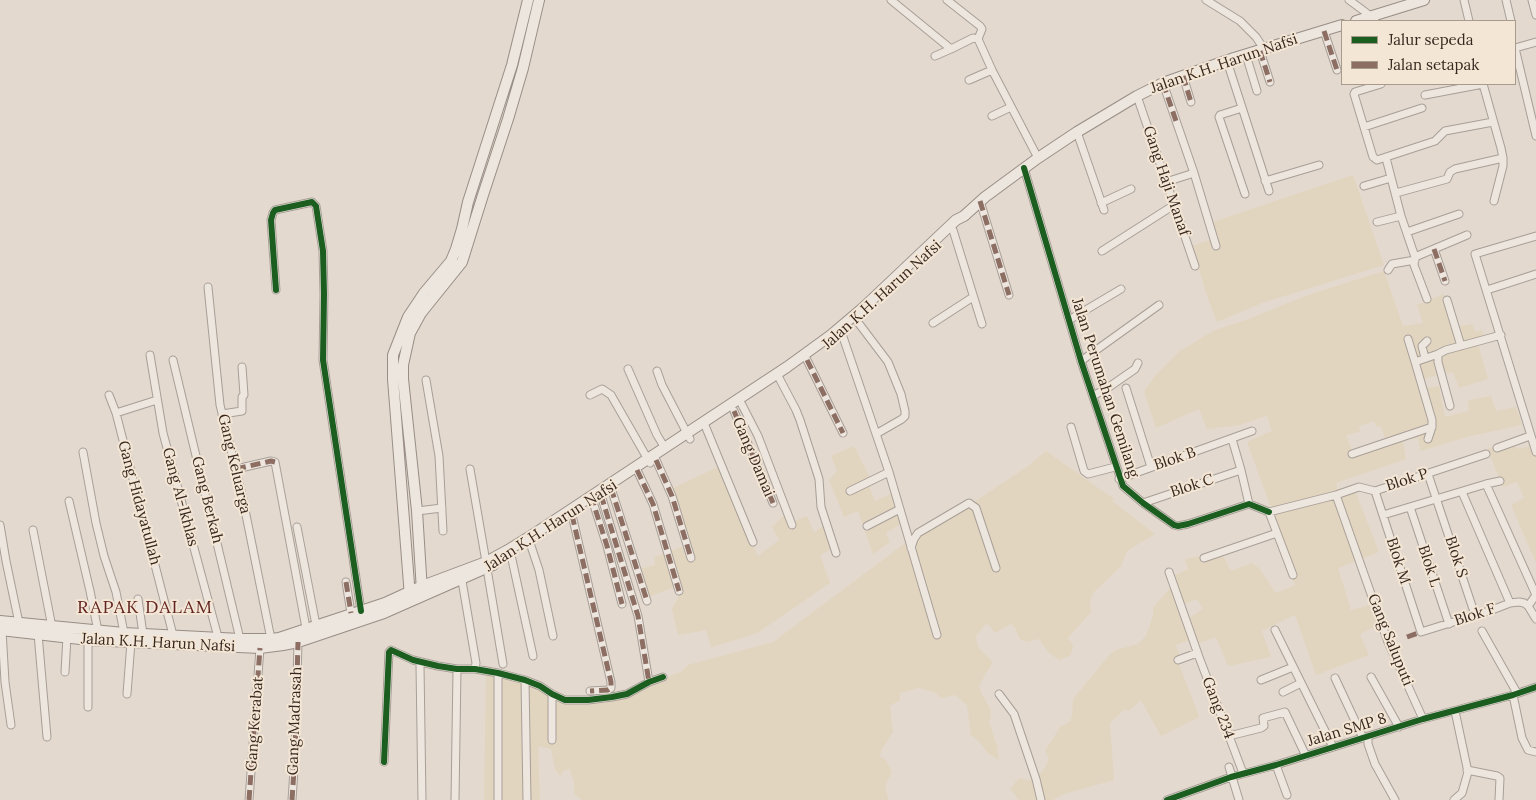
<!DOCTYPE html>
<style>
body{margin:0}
#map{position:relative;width:1536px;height:800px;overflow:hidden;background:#e3d9ce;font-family:Lora,serif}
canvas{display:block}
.legend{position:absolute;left:1341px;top:20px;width:175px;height:65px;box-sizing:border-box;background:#f4e6d5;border:1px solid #a89a8c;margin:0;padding:6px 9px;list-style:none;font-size:15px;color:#37271f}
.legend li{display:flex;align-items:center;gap:10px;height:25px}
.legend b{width:25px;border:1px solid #a89a8c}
</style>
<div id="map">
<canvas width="1536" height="800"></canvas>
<ul class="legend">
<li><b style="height:6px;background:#1b5e20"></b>Jalur sepeda</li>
<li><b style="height:6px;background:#8d6e63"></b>Jalan setapak</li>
</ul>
</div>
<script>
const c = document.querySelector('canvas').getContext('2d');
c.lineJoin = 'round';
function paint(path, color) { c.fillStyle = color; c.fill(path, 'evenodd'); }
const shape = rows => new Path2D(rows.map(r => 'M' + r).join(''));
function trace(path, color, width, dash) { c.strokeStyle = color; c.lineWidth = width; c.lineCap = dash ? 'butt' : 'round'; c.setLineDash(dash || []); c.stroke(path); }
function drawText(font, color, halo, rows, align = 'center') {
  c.font = font + ' Lora,serif'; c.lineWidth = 4; c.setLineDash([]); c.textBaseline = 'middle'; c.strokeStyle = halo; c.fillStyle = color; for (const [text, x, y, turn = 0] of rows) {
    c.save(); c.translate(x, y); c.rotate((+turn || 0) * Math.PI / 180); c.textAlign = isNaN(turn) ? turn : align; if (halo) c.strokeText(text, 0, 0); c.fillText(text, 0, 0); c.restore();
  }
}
paint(shape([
 [1353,175,1384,265,1262,303,1217,322,1207,296,1192,246,1212,239,1207,224],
 [1384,271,1403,326,1423,323,1417,305,1444,294,1454,327,1472,324,1476,332,1482,330,1484,341,1478,344,1488,379,1459,388,1453,372,1437,375,1418,381,1419,389,1439,386,1445,417,1468,411,1469,409,1468,400,1491,396,1496,411,1516,407,1522,425,1470,436,1421,451,1418,438,1403,440,1406,459,1336,483,1338,491,1354,488,1379,552,1338,568,1351,610,1371,605,1380,624,1360,634,1369,655,1316,675,1295,615,1262,631,1271,657,1228,666,1216,637,1197,644,1188,619,1203,609,1197,599,1182,605,1171,577,1188,569,1185,559,1221,552,1231,571,1252,563,1260,569,1276,593,1295,585,1272,511,1247,442,1272,431,1267,416,1266,416,1240,425,1207,429,1199,409,1156,428,1144,391,1156,375,1180,351,1215,330,1246,320,1308,295],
 [1374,421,1376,427,1381,426,1386,442,1353,453,1346,435,1360,432,1359,426],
 [1512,441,1518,449,1531,446,1536,450,1536,563,1511,505,1524,498,1517,482,1503,487,1487,449],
 [854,446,872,482,868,484,875,501,893,493,902,523,886,533,890,542,873,554,858,511,844,517,829,480,837,471,831,456],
 [1046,451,1114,499,1112,501,1155,534,1127,551,1121,566,1094,592,1090,601,1091,612,1068,638,1073,645,1072,651,1069,656,1059,660,1048,652,1039,639,1027,642,1020,639,1015,628,1011,624,994,633,991,627,986,624,976,636,978,647,991,660,992,663,979,686,982,695,990,708,991,717,989,722,997,746,999,760,989,754,979,742,971,735,967,705,955,695,941,698,934,692,919,688,900,693,900,700,890,706,893,732,882,749,880,757,885,759,892,771,885,786,888,797,888,800,581,800,581,799,574,794,574,782,570,769,563,771,560,776,555,769,551,749,538,746,540,800,484,800,486,673,500,674,567,701,622,698,682,671,688,665,773,642,908,541,938,526,1028,466],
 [720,466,758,556,779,540,772,527,786,514,790,523,807,516,814,532,825,525,834,548,820,555,830,583,759,632,749,636,711,647,706,630,678,635,672,609,678,598,679,591,677,586,646,598,638,569,655,565,654,557,687,545,671,489],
 [1170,588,1190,640,1176,645,1180,656,1177,659,1199,716,1197,718,1161,736,1141,700,1129,711,1125,709,1110,723,1114,780,1064,794,1053,800,1019,800,1010,789,1019,778,1027,780,1036,779,1045,767,1049,759,1045,751,1060,727,1070,722,1072,716,1073,699,1110,654,1116,650,1138,644,1146,636,1153,616,1153,608]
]), '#e2d5bf');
const minor = shape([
 [891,0,951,49,973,38,978,39,992,70,1038,158],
 [947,0,980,26,982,29,978,39],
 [1206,0,1240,21,1256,37,1264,49],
 [1349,0,1372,17,1375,21],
 [1464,0,1469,21],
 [1506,0,1511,21],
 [1532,0,1536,15],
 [1324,31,1337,70],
 [1515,48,1536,136],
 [1515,48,1536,42],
 [1260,51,1270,82],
 [1246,55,1257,91],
 [935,56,951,49],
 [1227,61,1269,191],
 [1183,76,1191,102],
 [969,80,992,70],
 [1163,83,1194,173,1216,246],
 [1381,84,1355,92,1354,94,1373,157,1377,160,1435,141,1445,131,1493,122],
 [1483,84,1501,148,1503,158,1503,166,1494,201],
 [1425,95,1483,84],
 [1137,96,1195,266],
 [1242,108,1220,115,1219,117,1245,194],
 [992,116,1011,107],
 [1364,127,1422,108],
 [1077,132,1104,210],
 [1386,158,1401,216,1415,257,1414,265,1427,299],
 [1024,168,1081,361,1123,486,1143,503,1174,525,1178,526,1188,524,1249,504,1269,512],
 [1265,181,1319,165],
 [1166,182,1194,173],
 [1364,186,1391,178],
 [1396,193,1447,179,1450,172,1455,169,1503,158],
 [980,201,1009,295],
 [1101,203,1131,189],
 [1377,222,1401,216],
 [953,230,982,324],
 [1407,232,1459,214],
 [1536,236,1475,254,1536,452],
 [1434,249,1445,281],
 [1102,251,1174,205],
 [1415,257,1467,235],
 [1388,270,1392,264,1415,260],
 [208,287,220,405,242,495,271,639],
 [276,290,271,220,273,213,275,210,312,202,316,206,323,251,324,294,323,360,361,611],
 [1487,290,1536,274],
 [1447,300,1461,346],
 [1069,320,1121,289],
 [857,321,888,362,901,394,905,411,905,416,902,419,876,434],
 [933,323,973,297],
 [842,334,889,472,937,635],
 [1408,339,1415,362],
 [150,355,163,433,218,637],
 [1425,358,1422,346,1427,341],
 [173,360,240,639],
 [807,360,843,433],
 [1081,361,1159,305],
 [628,369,657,435,665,448],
 [657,371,662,385,690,439],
 [777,374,796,410,800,420,819,479,821,507,836,553],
 [426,380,439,456,443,531],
 [1126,388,1151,467],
 [109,395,116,413],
 [590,395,602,389,611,395,650,463],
 [1093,396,1109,387,1135,369,1138,363],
 [739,399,758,436,792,525],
 [157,400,116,413,173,635],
 [1450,406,1438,362,1438,354,1446,350,1501,335],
 [734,411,773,503],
 [222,414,242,411,242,397,244,395,242,367],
 [704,423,753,542],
 [1071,427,1084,471,1088,474,1092,473,1115,467],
 [1232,439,1241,470,1249,504],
 [1428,439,1432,427,1432,420,1415,362,1438,354],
 [1497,448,1530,436],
 [83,452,96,523,104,556,116,592,124,633],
 [1352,454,1432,427],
 [656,460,672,496,691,558],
 [236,469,271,461,275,462,306,628],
 [470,469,486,562],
 [637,470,653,504,679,591],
 [1428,474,1475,615],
 [1119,479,1252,431],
 [1486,484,1500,481],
 [611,488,647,601],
 [850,491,889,472],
 [1375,491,1421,632,1492,610,1510,603,1519,602,1524,603,1528,606],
 [1462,492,1510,603],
 [601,495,638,616,649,682],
 [1336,495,1388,642,1423,719],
 [591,496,607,546,622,604],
 [69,501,90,591,98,631],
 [1143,503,1241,470],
 [1410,507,1449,624],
 [417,511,442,508],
 [1269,512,1336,495,1359,487,1375,491,1486,454],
 [572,515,611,682,611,688,608,690,590,691],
 [1383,515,1486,484,1536,595,1528,606,1536,619],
 [0,525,6,561,19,623],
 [867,526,900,509],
 [297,527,316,625],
 [33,530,52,627],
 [1277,533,1293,575],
 [530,543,539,570,553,636],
 [911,548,914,539,918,533,969,503,976,508,996,568],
 [511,555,533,656],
 [1204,558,1277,533,1269,512],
 [487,569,503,664],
 [1169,572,1199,657,1243,773],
 [461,575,476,663,475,669],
 [346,582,351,613],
 [138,599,143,634],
 [2,630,5,682,11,725],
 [1275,630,1333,747],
 [1482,631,1517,693],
 [38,634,47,737],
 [1178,660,1197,653],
 [422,663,420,665,422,800],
 [65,672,67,637],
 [498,673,498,800],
 [1371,677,1399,727],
 [1335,678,1363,738],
 [525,680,527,800],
 [1261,680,1293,667],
 [1283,692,1301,683],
 [127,694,131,642],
 [999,694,1014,714,1036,779,1041,800],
 [1513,695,1522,738,1528,750,1536,752],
 [88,707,88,640],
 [1229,736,1261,728,1264,726,1263,718,1285,712,1306,756],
 [1368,737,1368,744,1375,764,1395,800],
 [552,740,552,694],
 [384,762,389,652,391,650,413,660,438,666,457,669,475,669,498,673,525,680,540,686,552,694,565,700,588,700,612,697,627,694,649,682,663,677],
 [1276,765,1287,795],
 [1229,767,1239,800],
 [1467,770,1497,776,1500,778,1499,800],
 [249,800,260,648],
 [292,800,295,755,298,642],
 [455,800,457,669],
 [1167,800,1231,777,1276,765,1423,719,1513,695,1536,687],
 [1454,800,1462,793,1468,772,1455,711]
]);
const secondary = shape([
 [1356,21,1424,0],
 [422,591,417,511,403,379,403,365,410,333,421,313,462,262,483,195,508,119,523,68,539,0],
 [410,597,393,379,393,355,408,317,424,293,451,261,456,249,462,229,468,202,512,65,528,0],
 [0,621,124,633,240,639,271,639,279,638,385,603,422,586,486,562,508,550,537,532,787,367,831,335,864,307,956,220,964,216,985,197,1038,158,1077,132,1137,96,1163,83,1234,58,1342,25],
 [0,630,89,640,260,648,283,645,298,642,384,613,493,565]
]);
trace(minor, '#a89f97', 9);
trace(secondary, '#988e86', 12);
trace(minor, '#ece6df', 7);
trace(secondary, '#ece6df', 10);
trace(shape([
 [1324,31,1337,70],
 [1260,51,1270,82],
 [1183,76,1191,102],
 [1163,83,1176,121],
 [980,201,1009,295],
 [1434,249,1445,281],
 [807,360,843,433],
 [734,411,773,503],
 [656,460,672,496,691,558],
 [236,469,271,461,275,462],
 [637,470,653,504,679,591],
 [611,488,647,601],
 [601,495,638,616,649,682],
 [591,496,607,546,622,604],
 [572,515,611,682,611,688,608,690,590,691],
 [346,582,351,613],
 [1407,637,1421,632],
 [249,800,260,648],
 [292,800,295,755,298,642]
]), '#8d6e63', 5, [10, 5]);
trace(shape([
 [1024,168,1081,361,1123,486,1143,503,1174,525,1178,526,1188,524,1249,504,1269,512],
 [276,290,271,220,273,213,275,210,312,202,316,206,323,251,324,294,323,360,361,611],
 [384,762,389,652,391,650,413,660,438,666,457,669,475,669,498,673,525,680,540,686,552,694,565,700,588,700,612,697,627,694,649,682,663,677],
 [1167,800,1231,777,1276,765,1423,719,1513,695,1536,687]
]), '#1b5e20', 6);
drawText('15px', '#37271f', '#f4e6d5', [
 ["Jalan K.H. Harun Nafsi",1224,64,-19],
 ["Gang Haji Manaf",1166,181,71],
 ["Jalan K.H. Harun Nafsi",882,295,-42],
 ["Jalan Perumahan Gemilang",1105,388,72],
 ["Gang Damai",753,457,67],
 ["Blok B",1175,459,-19],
 ["Gang Keluarga",234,464,77],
 ["Blok P",1407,480,-18],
 ["Blok C",1192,486,-18],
 ["Gang Al-Ikhlas",180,497,75],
 ["Gang Berkah",207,500,76],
 ["Gang Hidayatullah",139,503,75],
 ["Jalan K.H. Harun Nafsi",551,526,-33],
 ["Blok S",1456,557,72],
 ["Blok M",1398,561,72],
 ["Blok L",1429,566,72],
 ["Blok F",1475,615,-18],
 ["Gang Saluputi",1390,640,68],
 ["Jalan K.H. Harun Nafsi",158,643,3],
 ["Gang 234",1218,708,69],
 ["Gang Madrasah",295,721,-88],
 ["Gang Kerabat",255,724,-86],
 ["Jalan SMP 8",1347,730,-17]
]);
c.letterSpacing = '1px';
drawText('18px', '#622421', '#f4e6d5', [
 ["RAPAK DALAM",145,608]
]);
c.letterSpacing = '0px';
</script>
